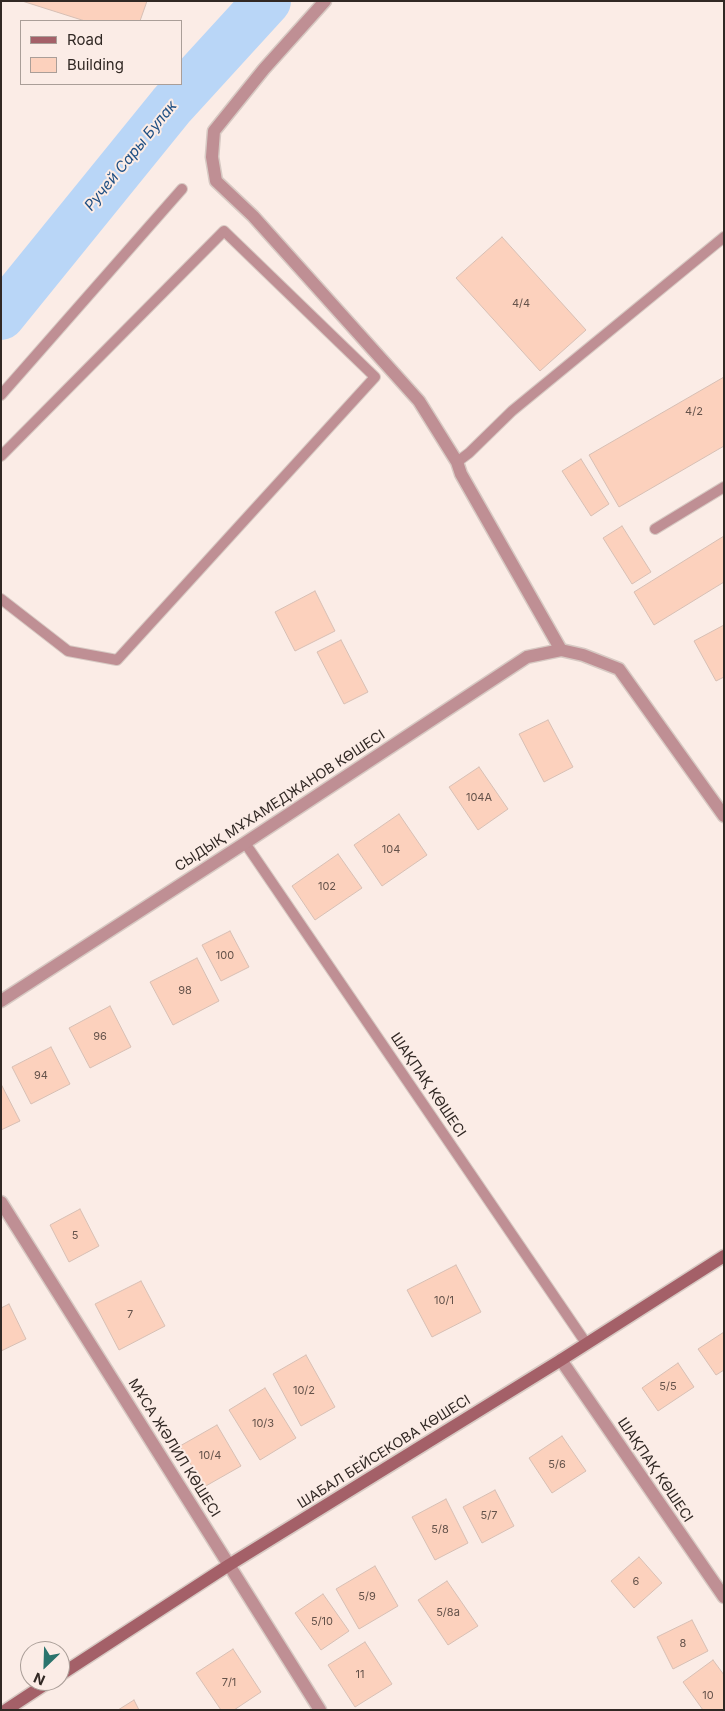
<!DOCTYPE html>
<meta charset="utf-8">
<style>
body{margin:0}
#map{position:relative;width:725px;height:1711px;overflow:hidden;background:#fbece6;font-family:Inter,sans-serif}
canvas{display:block}
.frame{position:absolute;inset:0;border:2px solid #312824;pointer-events:none}
.legend{position:absolute;left:20px;top:20px;width:162px;height:65px;box-sizing:border-box;background:#fbece6;border:1px solid #aa9e98;margin:0;padding:6px 9px;list-style:none;font-size:15px;color:#312824}
.legend li{display:flex;align-items:center;gap:10px;height:25px}
.legend b{width:25px;border:1px solid #aa9e98}
.north{position:absolute;left:20px;top:1641px;width:50px;height:50px;box-sizing:border-box;background:#fbece6;border:1px solid #aa9e98;border-radius:50%;rotate:204deg;font-size:14px;font-weight:700;line-height:20px;text-align:center;color:#312824}
.north::after{content:'';display:block;margin:auto;width:18px;height:22px;background:#2b746d;clip-path:polygon(50% 0,100% 100%,50% 72%,0 100%)}
</style>
<div id="map">
<canvas width="725" height="1711"></canvas>
<div class="frame"></div>
<ul class="legend">
<li><b style="height:6px;background:#a46068"></b>Road</li>
<li><b style="height:14px;background:#fcd1bd"></b>Building</li>
</ul>
<div class="north">N</div>
</div>
<script>
const c = document.querySelector('canvas').getContext('2d');
c.lineJoin = 'round';
const shape = rows => new Path2D(rows.map(r => 'M' + r).join(''));
function trace(path, color, width, dash) { c.strokeStyle = color; c.lineWidth = width; c.lineCap = dash ? 'butt' : 'round'; c.setLineDash(dash || []); c.stroke(path); }
function paint(path, color) { c.fillStyle = color; c.fill(path, 'evenodd'); }
function drawText(font, color, halo, rows, align = 'center') {
  c.font = font + ' Inter,sans-serif'; c.lineWidth = 4; c.setLineDash([]); c.textBaseline = 'middle'; c.strokeStyle = halo; c.fillStyle = color; for (const [text, x, y, turn = 0] of rows) {
    c.save(); c.translate(x, y); c.rotate((+turn || 0) * Math.PI / 180); c.textAlign = isNaN(turn) ? turn : align; if (halo) c.strokeText(text, 0, 0); c.fillText(text, 0, 0); c.restore();
  }
}
trace(shape([
 [1,316,172,105,267,1]
]), '#b9d6f7', 48);
const building = shape([
 [22,1,147,1,140,21,85,21,22,1],
 [502,237,586,330,540,371,456,278,502,237],
 [724,377,724,446,619,507,589,455,724,377],
 [581,459,609,504,591,516,562,471,581,459],
 [622,526,651,572,632,584,603,538,622,526],
 [724,536,724,582,654,625,634,592,724,536],
 [315,591,335,631,295,651,275,612,315,591],
 [724,625,724,677,716,681,694,641,724,625],
 [341,640,368,692,344,704,317,652,341,640],
 [548,720,573,767,544,782,519,734,548,720],
 [479,767,508,809,478,830,449,787,479,767],
 [399,814,427,855,382,886,354,845,399,814],
 [338,854,362,888,315,920,292,886,338,854],
 [230,931,249,967,221,981,202,945,230,931],
 [197,958,219,1001,173,1025,150,982,197,958],
 [110,1006,131,1047,90,1068,69,1028,110,1006],
 [51,1047,70,1084,31,1104,12,1067,51,1047],
 [1,1084,20,1121,1,1130,1,1084],
 [80,1209,99,1246,69,1262,50,1225,80,1209],
 [456,1265,481,1312,432,1337,407,1290,456,1265],
 [141,1281,165,1326,119,1350,95,1304,141,1281],
 [9,1304,26,1339,1,1351,1,1308,9,1304],
 [724,1332,724,1370,716,1375,698,1349,724,1332],
 [306,1355,335,1407,301,1426,273,1374,306,1355],
 [678,1363,694,1387,658,1411,642,1388,678,1363],
 [265,1388,296,1438,260,1460,229,1410,265,1388],
 [217,1425,241,1466,204,1487,180,1446,217,1425],
 [562,1436,586,1471,552,1493,529,1458,562,1436],
 [495,1490,514,1526,482,1543,463,1507,495,1490],
 [446,1499,468,1543,435,1560,412,1517,446,1499],
 [639,1557,662,1583,634,1608,611,1581,639,1557],
 [375,1566,398,1606,359,1629,336,1589,375,1566],
 [447,1581,478,1626,448,1645,418,1600,447,1581],
 [323,1594,349,1631,321,1650,295,1613,323,1594],
 [692,1620,708,1651,673,1669,657,1637,692,1620],
 [365,1642,392,1684,355,1707,328,1665,365,1642],
 [233,1649,261,1692,234,1710,221,1710,196,1673,233,1649],
 [713,1660,724,1675,724,1710,703,1710,683,1682,713,1660],
 [134,1700,139,1710,118,1710,134,1700]
]);
paint(building, '#fcd1bd');
trace(building, '#d7bfb4', 1);
const lane = shape([
 [1,395,182,189],
 [1,456,224,231,375,377,117,660,68,651,1,599],
 [457,462,469,453,512,411,724,237],
 [655,529,724,487],
 [245,843,586,1343]
]);
const street = shape([
 [325,1,264,69,214,131,212,157,216,181,253,216,419,401,457,462,461,474,561,650],
 [1,1001,245,843,527,657,561,650,583,655,619,669,724,816],
 [1,1202,320,1710],
 [561,1360,724,1597]
]);
const secondary = shape([
 [60,1675,229,1565,561,1360,724,1256],
 [6,1710,50,1681]
]);
trace(lane, '#d7c9c3', 12);
trace(street, '#d7c9c3', 15);
trace(secondary, '#d7c9c3', 15);
trace(lane, '#bf8f94', 10);
trace(street, '#bf8f94', 12);
trace(secondary, '#a46068', 12);
drawText('11px', '#64524a', null, [
 ["4/4",521,304],
 ["4/2",694,412],
 ["104А",479,798],
 ["104",391,850],
 ["102",327,887],
 ["100",225,956],
 ["98",185,991],
 ["96",100,1037],
 ["94",41,1076],
 ["5",75,1236],
 ["10/1",444,1301],
 ["7",130,1315],
 ["5/5",668,1387],
 ["10/2",304,1391],
 ["10/3",263,1424],
 ["10/4",210,1456],
 ["5/6",557,1465],
 ["5/7",489,1516],
 ["5/8",440,1530],
 ["6",636,1582],
 ["5/9",367,1597],
 ["5/8а",448,1613],
 ["5/10",322,1622],
 ["8",683,1644],
 ["11",360,1675],
 ["7/1",229,1683],
 ["10",708,1696]
]);
drawText('14px', '#312824', '#fbece6', [
 ["СЫДЫҚ МҰХАМЕДЖАНОВ КӨШЕСІ",280,801,-33],
 ["ШАҚПАҚ КӨШЕСІ",428,1085,56],
 ["МҰСА ЖӘЛИЛ КӨШЕСІ",174,1448,58],
 ["ШАБАЛ БЕЙСЕКОВА КӨШЕСІ",384,1452,-32],
 ["ШАҚПАҚ КӨШЕСІ",655,1470,56]
]);
drawText('italic 15px', '#205084', '#fbece6', [
 ["Ручей Сары Булак",131,156,-51]
]);
</script>
